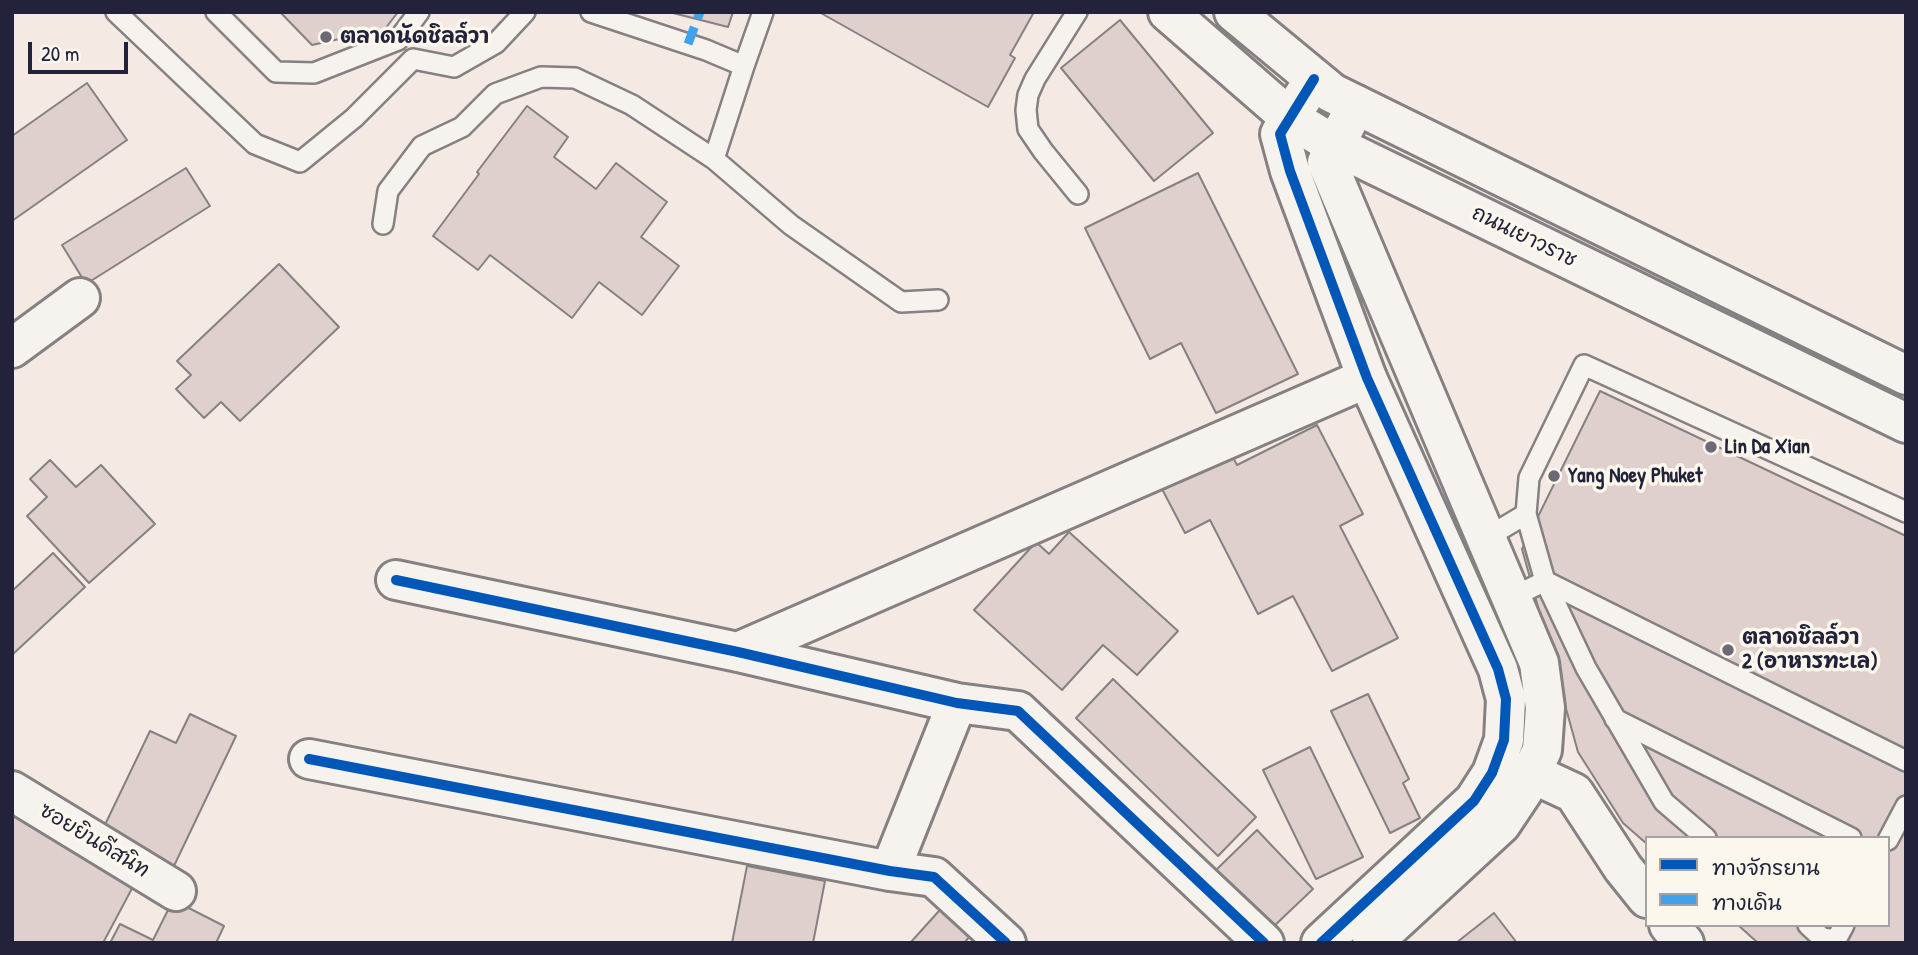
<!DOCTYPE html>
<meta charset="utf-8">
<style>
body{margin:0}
#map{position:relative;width:1918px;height:955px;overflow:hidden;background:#f4e9e3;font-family:"Patrick Hand","Playpen Sans Thai",sans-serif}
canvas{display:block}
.frame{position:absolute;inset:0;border:14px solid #22223b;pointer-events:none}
.legend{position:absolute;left:1645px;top:836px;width:245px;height:91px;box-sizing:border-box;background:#fbf7ec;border:2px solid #a4a2a5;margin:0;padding:9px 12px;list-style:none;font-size:21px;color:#22223b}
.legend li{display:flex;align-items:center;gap:14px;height:35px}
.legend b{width:35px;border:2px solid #a4a2a5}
.scale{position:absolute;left:28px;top:42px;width:100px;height:32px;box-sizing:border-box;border:4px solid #22223b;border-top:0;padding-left:9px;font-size:21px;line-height:24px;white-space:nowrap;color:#22223b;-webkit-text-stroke:5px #fbf7ec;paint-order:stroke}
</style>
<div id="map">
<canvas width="1918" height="955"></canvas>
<div class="frame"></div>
<ul class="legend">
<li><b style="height:9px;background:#0057b8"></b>ทางจักรยาน</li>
<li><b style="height:9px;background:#3ea2ec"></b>ทางเดิน</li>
</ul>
<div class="scale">20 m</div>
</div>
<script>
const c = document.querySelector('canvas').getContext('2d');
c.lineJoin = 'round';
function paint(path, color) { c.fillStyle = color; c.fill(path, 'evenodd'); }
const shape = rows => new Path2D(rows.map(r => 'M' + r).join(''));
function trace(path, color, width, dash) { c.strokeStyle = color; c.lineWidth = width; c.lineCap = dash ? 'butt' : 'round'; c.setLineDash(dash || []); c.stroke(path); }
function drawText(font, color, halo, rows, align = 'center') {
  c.font = font + ' "Patrick Hand","Playpen Sans Thai",sans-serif'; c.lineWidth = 7; c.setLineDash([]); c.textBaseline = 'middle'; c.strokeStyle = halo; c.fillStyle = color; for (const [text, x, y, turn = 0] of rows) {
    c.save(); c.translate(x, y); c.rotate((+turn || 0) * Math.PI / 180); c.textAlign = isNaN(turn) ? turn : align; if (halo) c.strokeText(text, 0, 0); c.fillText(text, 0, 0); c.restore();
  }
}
const building = shape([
 [280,12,398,12,385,29,312,45,280,12],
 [669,12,733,12,728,27,669,12],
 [819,12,1034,12,1010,55,1015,58,988,107,819,12],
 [1120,20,1213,133,1154,181,1061,68,1120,20],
 [87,83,127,140,12,221,12,136,87,83],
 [527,106,568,137,554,157,596,189,616,163,667,202,641,237,679,266,642,315,599,282,572,318,490,255,478,270,433,236,479,174,477,172,527,106],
 [186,168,210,206,86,284,62,245,186,168],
 [1198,173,1298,374,1216,413,1181,343,1150,359,1085,228,1198,173],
 [279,264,339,327,240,421,221,402,204,418,176,389,191,375,177,361,279,264],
 [1600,391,1906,536,1906,943,1758,943,1738,925,1888,925,1888,838,1647,838,1647,844,1623,823,1578,752,1522,549,1600,391],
 [1317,425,1363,514,1340,526,1398,638,1332,671,1293,596,1258,614,1210,520,1185,533,1161,487,1230,452,1237,465,1317,425],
 [50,460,76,487,101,465,155,524,89,583,27,516,47,497,30,479,50,460],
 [1069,532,1178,631,1137,675,1103,645,1062,690,974,610,1036,542,1049,554,1069,532],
 [53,553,85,587,12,655,12,591,53,553],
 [1113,679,1256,817,1218,856,1076,718,1113,679],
 [1368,694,1409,779,1403,783,1420,818,1390,833,1331,711,1368,694],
 [190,714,236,736,173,868,101,833,150,731,176,743,190,714],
 [1310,747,1363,857,1316,879,1263,770,1310,747],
 [12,813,137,879,103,943,12,943,12,813],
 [1257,830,1313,889,1272,928,1216,870,1257,830],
 [747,866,825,881,813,943,732,943,747,866],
 [173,900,224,926,216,943,110,943,120,924,153,940,173,900],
 [947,902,977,928,964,943,912,943,911,942,947,902],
 [1494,913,1517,943,1456,943,1494,913]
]);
paint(building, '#e0d0cd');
trace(building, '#858082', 2);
const service = shape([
 [116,12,255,144,300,162,354,118,413,59,454,67,496,43,525,12],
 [216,12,276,72,314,73,398,40,419,12],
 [591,12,706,50,744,66,763,12],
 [1077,12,1035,79,1028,95,1026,110,1028,129,1043,151,1078,194],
 [714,159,791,225,901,302,938,300],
 [383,224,388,191,422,146,462,127,495,94,541,77,575,78,632,105,714,159,744,66],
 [1486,538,1526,514],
 [1511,598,1545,581,1906,761],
 [1615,719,1851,838],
 [1706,838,1664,802,1586,668,1545,581,1526,514,1529,478,1584,365,1906,512],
 [1888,840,1906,806],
 [1808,925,1822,938,1836,940,1844,925]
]);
const minor = shape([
 [12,348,80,298],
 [396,580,738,652,957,703,1018,711,1264,943],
 [738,652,1367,378],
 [309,759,890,871,934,877,1006,943],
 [1531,773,1574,793,1623,868,1647,898],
 [12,791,176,891],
 [890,871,957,703],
 [1669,925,1684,943]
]);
const tertiary = shape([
 [1314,79,1280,134,1290,171,1367,378,1498,669,1506,699,1504,740,1492,773,1474,801,1321,943],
 [1356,105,1327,162,1539,663,1545,708,1542,750,1523,791,1501,824,1372,943]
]);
const secondary = shape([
 [1168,12,1290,118,1336,146,1906,423],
 [1234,12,1332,93,1906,375]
]);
trace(service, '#858082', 24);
trace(minor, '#858082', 44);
trace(tertiary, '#858082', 44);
trace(secondary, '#858082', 44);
trace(service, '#f6f3ef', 19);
trace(minor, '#f6f3ef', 38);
trace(tertiary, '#f6f3ef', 38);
trace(secondary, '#f6f3ef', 38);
trace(shape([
 [688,44,700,12]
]), '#3ea2ec', 9, [18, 9]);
trace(shape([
 [1314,79,1280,134,1290,171,1367,378,1498,669,1506,699,1504,740,1492,773,1474,801,1321,943],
 [396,580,738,652,957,703,1018,711,1264,943],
 [309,759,890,871,934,877,1006,943]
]), '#0057b8', 10);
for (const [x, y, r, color] of [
 [326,37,7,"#6c6876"],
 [1711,447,7,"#6c6876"],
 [1554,476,7,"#6c6876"],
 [1728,650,7,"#6c6876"]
]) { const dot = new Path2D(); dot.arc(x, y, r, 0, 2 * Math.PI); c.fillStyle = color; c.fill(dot); trace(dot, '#fbf7ec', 2.5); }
drawText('bold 21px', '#22223b', '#fbf7ec', [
 ["ตลาดนัดชิลล์วา",340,37],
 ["Lin Da Xian",1725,447],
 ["Yang Noey Phuket",1568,476],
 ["ตลาดชิลล์วา",1742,638],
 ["2 (อาหารทะเล)",1742,662]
], 'left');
drawText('21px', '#22223b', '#fbf7ec', [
 ["ถนนเยาวราช",1524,237,26],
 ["ซอยยินดีสนิท",94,841,31]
]);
</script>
